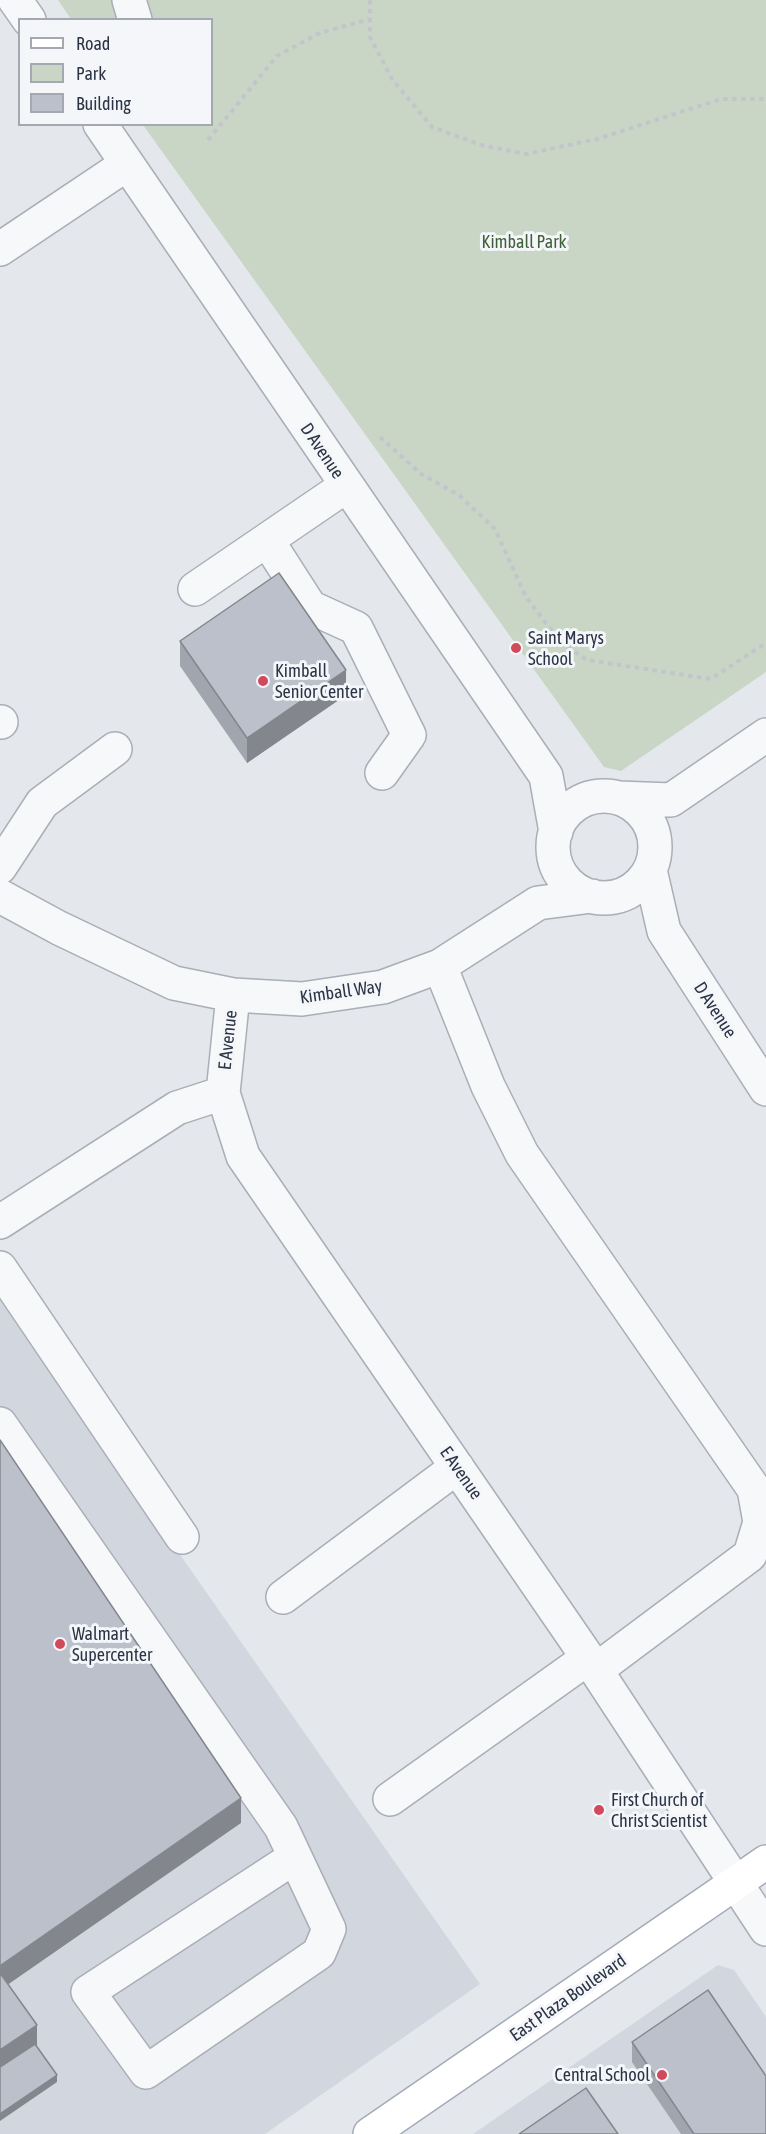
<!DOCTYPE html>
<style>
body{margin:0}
#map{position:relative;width:766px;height:2134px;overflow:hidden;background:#e4e7ec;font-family:"Asap Condensed",sans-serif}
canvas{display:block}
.legend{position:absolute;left:18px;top:18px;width:195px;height:108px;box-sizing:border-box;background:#f4f6f9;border:2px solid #a4a8b1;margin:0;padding:8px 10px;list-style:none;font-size:18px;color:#2b3445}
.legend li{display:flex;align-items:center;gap:12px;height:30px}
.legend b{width:30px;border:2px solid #a4a8b1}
</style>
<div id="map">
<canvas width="766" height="2134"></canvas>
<ul class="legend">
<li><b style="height:8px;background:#fff"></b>Road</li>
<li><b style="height:16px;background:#c9d6c5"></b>Park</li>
<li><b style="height:16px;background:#bbc0ca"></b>Building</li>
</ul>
</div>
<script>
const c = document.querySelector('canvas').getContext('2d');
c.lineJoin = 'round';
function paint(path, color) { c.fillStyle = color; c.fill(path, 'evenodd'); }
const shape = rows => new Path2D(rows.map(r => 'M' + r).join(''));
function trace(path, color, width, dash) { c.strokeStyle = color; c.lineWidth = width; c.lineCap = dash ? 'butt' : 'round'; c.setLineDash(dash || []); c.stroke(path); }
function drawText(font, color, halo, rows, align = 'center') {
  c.font = font + ' "Asap Condensed",sans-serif'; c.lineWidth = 6; c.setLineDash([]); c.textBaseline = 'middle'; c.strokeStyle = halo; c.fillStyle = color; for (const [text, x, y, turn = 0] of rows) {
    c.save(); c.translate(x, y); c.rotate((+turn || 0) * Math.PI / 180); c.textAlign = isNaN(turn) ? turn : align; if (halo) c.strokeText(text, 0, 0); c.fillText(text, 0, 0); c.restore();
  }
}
paint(shape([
 [0,1297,480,1984,265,2134,0,2134],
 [718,1965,734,1970,766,2017,766,2134,473,2134]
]), '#d2d6de');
paint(shape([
 [58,0,766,0,766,672,621,771,604,767,143,125,212,124,212,20,71,19]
]), '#c9d6c5');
const minor = shape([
 [15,0,29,20],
 [129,0,135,20],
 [100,124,546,776,556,832],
 [0,249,127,164],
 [267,540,310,607,356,628,409,735,382,773],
 [195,589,346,486],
 [0,722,1,722],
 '553 847a51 51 0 1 1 102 0a51 51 0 1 1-102 0Z',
 [618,798,671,800,766,735],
 [0,867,42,803,115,749],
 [650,870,664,931,766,1089],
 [0,896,59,928,174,983,233,995,302,999,383,987,440,966,538,903,592,896],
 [440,966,488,1086,522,1154,754,1489,760,1522,750,1555,596,1670],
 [233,995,223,1093,243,1156,588,1658,766,1929],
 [0,1222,177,1108,223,1093],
 [0,1268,182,1537],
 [0,1424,281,1827,329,1929,319,1953,146,2072,88,1992,295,1857],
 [283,1597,457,1467],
 [390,1799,588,1658]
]);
const major = shape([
 [370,2134,766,1862]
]);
trace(minor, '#a9aeb7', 36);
trace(major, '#a3abb8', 36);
trace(shape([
 [370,0,370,37,392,79,432,127,481,145,526,154,597,139,721,99,766,99],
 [208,140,277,56,320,33,370,19],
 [380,437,421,474,459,495,495,529,526,597,561,643,587,660,711,679,766,643]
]), '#c2c5cb', 4, [4.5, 4.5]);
trace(minor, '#f7f8fa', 33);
trace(major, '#fff', 33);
paint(shape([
 [180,641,346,695,247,763,180,666],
 [632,2042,766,2134,681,2134,632,2062]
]), '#a1a5ae');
paint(shape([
 [346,670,346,695,247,763,247,738],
 [241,1798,241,1823,0,1990,0,1966],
 [37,2025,37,2050,0,2075,0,2050],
 [57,2075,57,2082,0,2121,0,2114]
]), '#83868d');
const building = shape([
 [279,573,346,670,247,738,180,641,279,573],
 [0,1440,241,1798,0,1966,0,1440],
 [0,1973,37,2025,0,2050,0,1973],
 [708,1990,766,2076,766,2134,694,2134,632,2042,708,1990],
 [35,2044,57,2075,0,2114,0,2067,35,2044],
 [586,2088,618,2134,519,2134,586,2088]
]);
paint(building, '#bbc0ca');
trace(building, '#83868d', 1.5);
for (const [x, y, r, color] of [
 [516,648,6,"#d1495b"],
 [263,681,6,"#d1495b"],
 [60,1644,6,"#d1495b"],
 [599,1810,6,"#d1495b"],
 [662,2075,6,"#d1495b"]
]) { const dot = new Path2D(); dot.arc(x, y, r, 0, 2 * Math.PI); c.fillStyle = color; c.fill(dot); trace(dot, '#f4f6f9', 2); }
drawText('18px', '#3f6138', '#f4f6f9', [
 ["Kimball Park",524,242]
]);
drawText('18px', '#2b3445', '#f4f6f9', [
 ["D Avenue",322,451,56],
 ["Kimball Way",341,992,-8],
 ["D Avenue",715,1010,57],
 ["E Avenue",228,1040,-84],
 ["E Avenue",461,1473,55],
 ["East Plaza Boulevard",568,1998,-35]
]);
drawText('18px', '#2b3445', '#f4f6f9', [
 ["Saint Marys",528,638],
 ["School",528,659],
 ["Kimball",275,671],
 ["Senior Center",275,692],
 ["Walmart",72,1634],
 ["Supercenter",72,1655],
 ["First Church of",611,1800],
 ["Christ Scientist",611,1821],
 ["Central School",650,2075,"right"]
], 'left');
</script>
